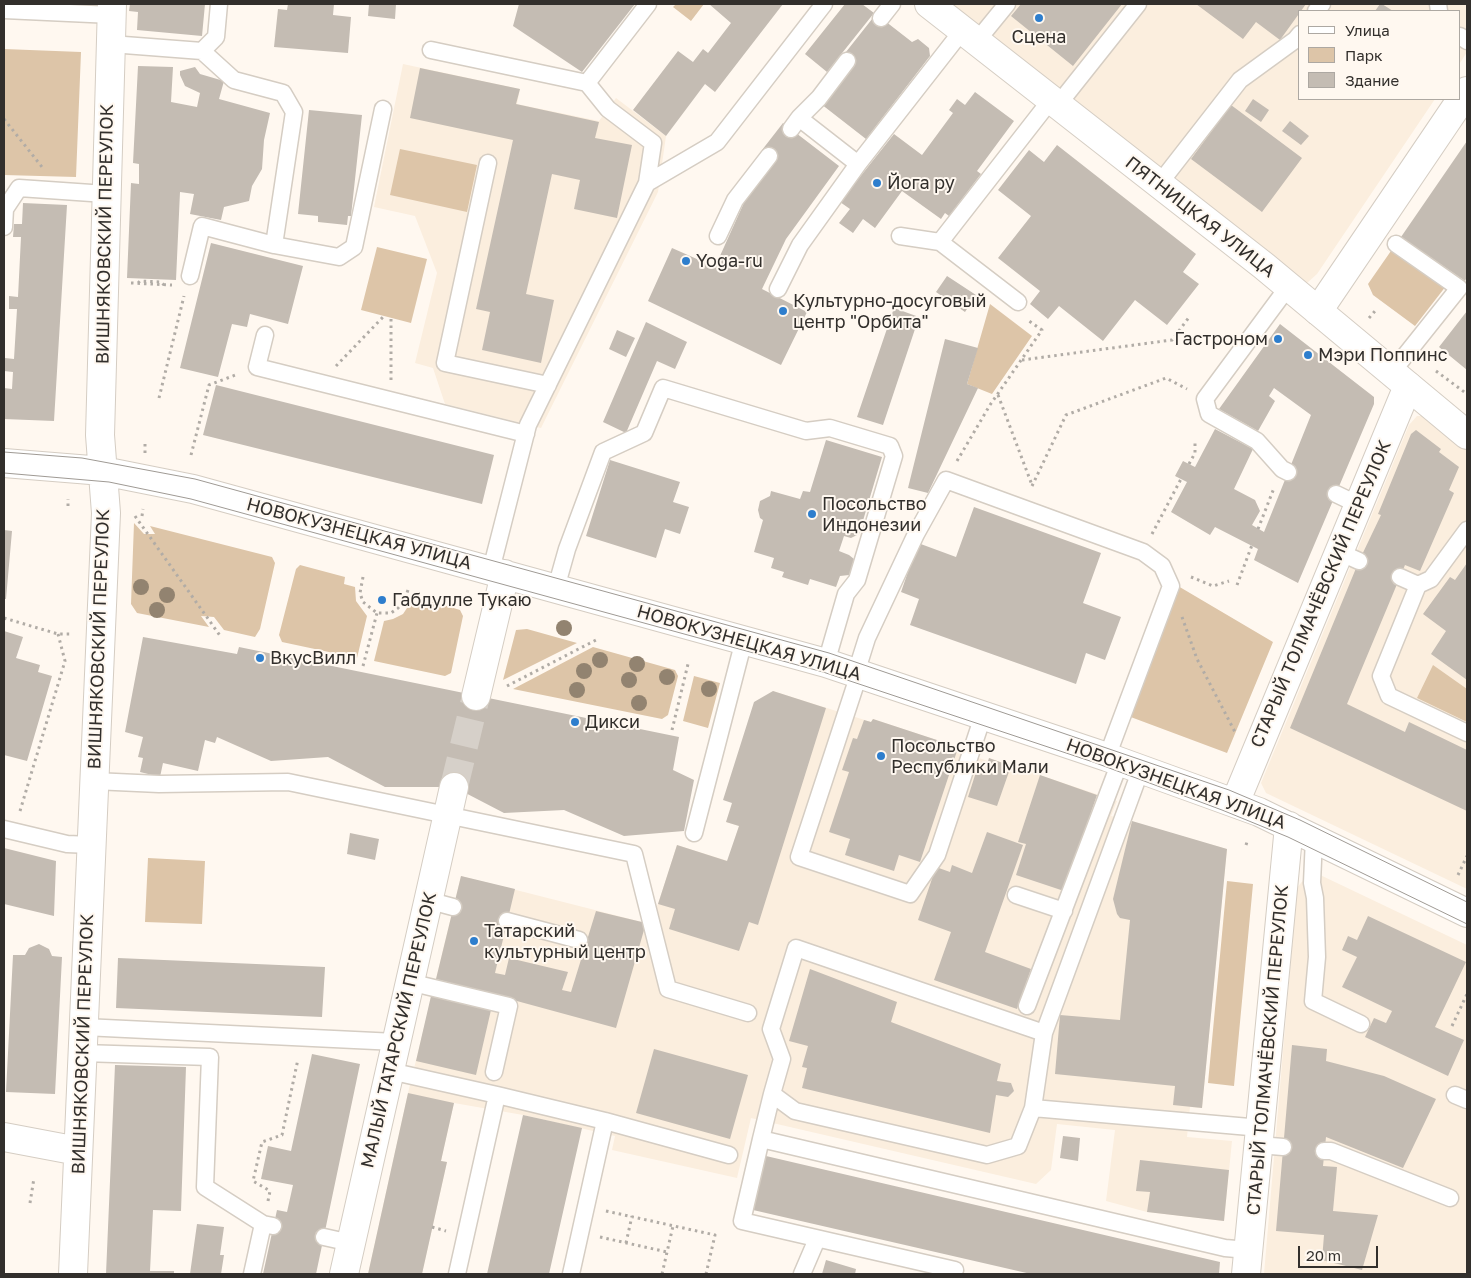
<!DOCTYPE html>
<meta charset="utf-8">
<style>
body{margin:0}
#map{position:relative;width:1471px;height:1278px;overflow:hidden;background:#fff8f0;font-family:"Golos Text",sans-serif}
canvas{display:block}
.frame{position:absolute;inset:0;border:5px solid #322f2c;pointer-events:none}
.legend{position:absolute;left:1298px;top:10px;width:162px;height:90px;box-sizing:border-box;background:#fff8f0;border:1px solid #ada8a2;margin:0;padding:6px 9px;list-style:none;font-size:15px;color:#322f2c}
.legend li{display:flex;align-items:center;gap:10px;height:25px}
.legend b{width:25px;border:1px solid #ada8a2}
.scale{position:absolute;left:1298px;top:1246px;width:80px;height:22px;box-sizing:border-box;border:2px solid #322f2c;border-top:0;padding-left:6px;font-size:15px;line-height:18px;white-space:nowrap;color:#322f2c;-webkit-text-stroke:4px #fff8f0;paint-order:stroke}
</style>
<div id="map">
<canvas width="1471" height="1278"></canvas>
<div class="frame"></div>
<ul class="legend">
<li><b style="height:6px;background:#fff"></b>Улица</li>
<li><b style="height:14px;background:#ddc5a8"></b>Парк</li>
<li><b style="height:14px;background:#c4bcb3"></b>Здание</li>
</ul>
<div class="scale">20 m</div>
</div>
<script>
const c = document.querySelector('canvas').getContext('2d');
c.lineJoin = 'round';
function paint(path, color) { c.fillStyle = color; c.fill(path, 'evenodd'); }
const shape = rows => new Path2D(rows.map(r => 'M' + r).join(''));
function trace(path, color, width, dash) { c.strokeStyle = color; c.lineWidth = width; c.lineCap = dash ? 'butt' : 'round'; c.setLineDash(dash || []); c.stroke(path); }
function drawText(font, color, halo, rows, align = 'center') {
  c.font = font + ' "Golos Text",sans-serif'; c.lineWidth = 4; c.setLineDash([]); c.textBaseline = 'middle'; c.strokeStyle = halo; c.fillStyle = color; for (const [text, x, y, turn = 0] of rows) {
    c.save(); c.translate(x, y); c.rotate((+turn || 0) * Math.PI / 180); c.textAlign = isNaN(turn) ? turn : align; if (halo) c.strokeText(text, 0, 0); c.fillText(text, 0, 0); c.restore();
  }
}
paint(shape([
 [949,4,1467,4,1467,52,1460,63,1460,11,1300,11,1300,99,1435,99,1317,274,1307,283,1302,282],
 [403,64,520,89,517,104,599,121,616,98,666,136,658,192,541,428,445,404,433,368,415,363,437,273,415,216,374,207],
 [1417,416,1426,416,1467,448,1467,889,1266,793,1261,783,1409,425],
 [773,691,871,722,873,719,943,742,942,746,988,761,989,758,1117,801,1111,816,1227,849,1202,1108,1190,1107,1187,1137,1232,1141,1224,1221,1147,1212,1106,1201,1115,1130,1057,1124,1051,1170,1036,1184,751,1118,737,1178,612,1150,615,1136,523,1115,454,1103,441,1161,447,1162,422,1274,368,1274,408,1093,461,876,646,923,658,904,677,845,728,861,739,826,726,822],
 [1316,873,1467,945,1467,1274,1264,1274,1297,888,1308,874]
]), '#fbeede');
paint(shape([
 [676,4,704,4,691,21,673,7],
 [4,49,81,52,76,177,4,175],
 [400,149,477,165,467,212,390,195],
 [377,247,427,259,411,323,361,310],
 [1393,248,1446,286,1415,326,1373,295,1368,284],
 [990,304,1032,336,992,394,967,384],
 [134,523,144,534,155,534,150,526,272,557,275,563,260,629,255,637,224,630,214,617,201,616,209,627,137,613,131,604],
 [300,565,345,577,344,584,355,587,356,601,367,616,357,658,282,642,279,635,296,569],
 [1178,586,1273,642,1227,753,1128,716],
 [424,599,460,610,463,616,451,673,445,676,374,661,384,621,393,619,403,614,411,602,422,605],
 [527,629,577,643,503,680,516,630],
 [593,647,675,670,678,676,668,715,662,719,513,689],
 [1433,665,1467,689,1467,722,1417,698],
 [694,676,720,683,708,728,683,721],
 [148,858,205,861,202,924,145,922],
 [1227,881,1253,884,1234,1086,1208,1083]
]), '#ddc5a8');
paint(shape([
 [130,4,205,4,202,36,137,30,138,12,129,11],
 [288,4,334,4,333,15,351,17,348,53,274,47,278,9,287,10],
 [369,4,396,4,395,19,368,16],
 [519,4,635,4,582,72,513,26],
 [709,4,783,4,715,92,705,84,666,136,633,110,678,51,693,62,703,49,708,53,731,23],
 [845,4,862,4,874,13,827,72,805,54],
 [1021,4,1122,4,1073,66,1011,16],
 [1196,4,1306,4,1280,40,1256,22,1243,39],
 [1380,4,1382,4,1393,11,1375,11],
 [876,14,912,42,918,39,929,48,930,56,866,139,821,104,842,57],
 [138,66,173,67,171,102,197,107,200,93,185,86,180,75,180,71,195,67,200,74,224,81,219,99,270,113,264,140,262,169,252,186,249,201,224,207,221,220,190,214,194,194,180,192,176,280,127,278,131,183,139,184,139,164,133,163],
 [420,68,520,89,516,104,599,122,595,138,632,145,617,218,574,209,580,180,552,174,526,294,554,300,541,363,482,350,490,312,476,309,513,140,410,118],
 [975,92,1014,121,977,171,981,174,949,216,945,213,941,219,902,191,875,228,863,219,853,233,839,223,850,209,840,202,894,134,922,155,953,113,949,110,957,99,965,105],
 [1253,99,1269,110,1261,122,1245,111],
 [1231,105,1302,158,1262,212,1191,159],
 [309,110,362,115,351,216,348,216,347,225,318,222,318,216,298,214],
 [1290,121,1309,136,1301,145,1282,131],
 [783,123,839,166,786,239,762,289,807,312,781,365,648,301,672,248,715,267,747,196,775,161,762,150],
 [1467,141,1467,277,1465,281,1401,237],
 [1057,145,1196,254,1183,272,1199,284,1167,325,1135,300,1103,341,1059,306,1048,319,1030,304,1040,291,998,258,1031,216,998,190,1029,150,1044,162],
 [23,203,67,205,54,421,4,419,4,388,12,389,13,372,4,371,5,358,14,359,17,309,9,309,9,296,18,297,21,237,13,237,14,224,22,224],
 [211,243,303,266,288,324,250,314,247,327,232,324,218,377,180,368],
 [947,276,976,295,965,312,936,292],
 [894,308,919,317,883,425,857,417],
 [1467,311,1467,370,1439,347],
 [646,322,687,342,675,369,657,361,626,433,603,422],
 [1280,324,1374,397,1374,404,1298,583,1254,560,1258,549,1215,527,1210,535,1171,512,1187,482,1175,476,1183,461,1195,467,1215,429,1253,449,1234,489,1255,500,1260,511,1252,525,1264,532,1311,415,1274,388,1269,396,1275,401,1258,431,1219,409],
 [617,330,635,338,626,357,609,349],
 [945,339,978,348,967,384,978,388,928,493,908,488],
 [216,385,494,455,482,504,203,435],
 [1416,430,1441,449,1439,452,1459,467,1449,490,1454,493,1420,571,1405,565,1347,704,1405,732,1409,722,1467,750,1467,811,1290,728,1359,561,1381,515,1378,514,1411,434],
 [826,440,882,457,859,534,851,538,844,536,839,551,849,555,854,559,855,564,852,572,849,575,840,576,836,587,810,579,808,585,782,577,784,572,771,568,774,558,754,552,763,520,760,518,758,510,760,501,770,496,771,491,800,499,803,491,810,492],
 [610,460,680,482,673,502,689,507,680,534,665,529,656,558,586,536],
 [974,507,1101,553,1083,603,1121,617,1105,660,1086,653,1076,684,910,625,919,599,901,592,918,543,956,557],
 [4,530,12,531,6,599,4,599],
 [1467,563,1467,680,1431,654,1446,631,1423,614,1450,577,1455,580],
 [4,631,23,637,16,658,40,665,38,672,52,676,27,761,4,755],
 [143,637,237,654,239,647,679,737,673,770,694,780,684,831,624,836,564,810,504,813,454,787,385,787,328,757,271,761,217,737,215,743,205,740,198,771,163,763,160,777,140,772,143,758,138,757,143,737,125,732],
 [773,691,826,708,758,925,749,922,739,951,669,929,675,909,658,904,677,845,727,861,739,826,726,822,732,803,723,800,754,702],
 [873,719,943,742,942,746,957,751,920,862,899,855,894,871,845,855,850,839,829,832,849,772,842,770,853,738,857,739,864,720,871,722],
 [989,758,1011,766,997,806,968,797,977,769,985,772],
 [1040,775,1097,795,1064,891,1016,875,1026,844,1018,842],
 [1132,821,1227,849,1202,1108,1173,1105,1175,1086,1055,1074,1060,1015,1120,1020,1130,920,1120,918,1117,914,1113,899],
 [987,832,1023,845,985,952,1031,969,1017,1009,934,980,951,932,918,920,936,867,950,872,952,865,972,873],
 [350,833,379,839,375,860,347,854],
 [4,848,56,861,54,916,4,904],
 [461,876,515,889,495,973,505,975,509,958,568,972,562,990,571,992,596,911,646,923,616,1028,436,979],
 [1368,916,1466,962,1435,1027,1464,1040,1448,1076,1365,1037,1374,1018,1386,1023,1392,1011,1342,987,1357,957,1342,950,1348,936,1357,940],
 [39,944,49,949,52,956,62,957,55,1094,6,1092,13,955,25,955,29,948],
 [118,958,325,967,322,1017,116,1008],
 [810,969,897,1002,891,1022,1001,1064,997,1081,1011,1083,1014,1091,1008,1097,996,1095,990,1133,802,1088,807,1068,802,1067,808,1046,789,1041],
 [431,996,491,1010,476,1075,416,1061],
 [1292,1045,1327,1049,1326,1061,1384,1076,1436,1099,1403,1168,1326,1137,1323,1166,1337,1167,1333,1211,1378,1215,1362,1270,1322,1260,1324,1235,1276,1231],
 [654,1049,748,1075,730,1139,636,1113],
 [312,1054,360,1064,316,1274,263,1274,277,1210,287,1212,293,1185,261,1179,268,1146,291,1151],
 [115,1065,186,1067,181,1211,153,1210,150,1271,174,1271,174,1274,106,1274],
 [408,1093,454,1103,441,1161,447,1162,422,1274,368,1274],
 [523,1115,582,1128,549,1274,487,1274],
 [1063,1136,1080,1138,1078,1161,1060,1158],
 [766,1156,1220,1262,1219,1274,1031,1274,753,1210],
 [1140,1160,1229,1170,1224,1221,1147,1212,1150,1192,1136,1191],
 [197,1224,224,1227,220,1255,224,1255,221,1274,190,1274],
 [826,1260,856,1269,855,1274,822,1274]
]), '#c4bcb3');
trace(shape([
 [454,787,476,696]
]), '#d6d0c9', 28, [28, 14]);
const lane = shape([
 [1438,4,1439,11],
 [4,10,112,15],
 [1316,11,1322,4],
 [881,18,892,4],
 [1460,36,1467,41],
 [976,42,1007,4],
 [111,44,202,51,216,37,219,4],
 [431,50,587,83,648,4],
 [587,83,608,109,653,143,647,183],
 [1057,106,1138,4],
 [799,118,819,98,847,61],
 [791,129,799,118,858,164,962,31],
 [488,163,445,363,548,385],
 [1159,184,1240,80,1295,40,1300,34],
 [4,227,5,209,19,188,106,194],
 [718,236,735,200,769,156],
 [900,236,940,242],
 [274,245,339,257,354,247,383,109],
 [190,276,202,226,274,245,294,112,283,93,234,80,202,51],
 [778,289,800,245,858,164],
 [1018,302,940,242,1050,101],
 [265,335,257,367,526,434],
 [1392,372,1459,288,1396,244],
 [1288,472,1282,469,1257,441,1209,414,1205,399,1288,287],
 [1336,494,1359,505],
 [1339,552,1359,561],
 [491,570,528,425,647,183,717,142,824,4],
 [1400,577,1418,585,1381,676,1389,696,1467,733],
 [1418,585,1431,579,1467,530],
 [556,588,567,549,603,452,644,433,663,388,806,431,830,428,890,446,894,456,857,580,846,594,826,663],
 [856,673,867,638,916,534,946,480,1143,552,1162,566,1171,586,1107,757],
 [859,674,799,857,910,894,937,855,983,716],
 [94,781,159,784,288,782,634,854,668,989,748,1013],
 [4,829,67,844,91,845],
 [694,833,744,640],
 [1314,838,1312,883,1315,898,1317,957,1313,1001,1361,1024],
 [1016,895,1064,911],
 [427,900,453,907],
 [507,921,579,940],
 [409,982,509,1006,494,1072],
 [1027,1006,1120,762],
 [84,1027,396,1042],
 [1044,1033,1141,769],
 [82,1053,210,1057,205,1187,263,1224],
 [390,1071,497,1095,457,1274],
 [497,1095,605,1121,571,1274],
 [1455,1095,1467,1100],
 [1033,1108,1044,1033,796,948,771,1029,782,1059,772,1094,795,1111,987,1155,1018,1146,1033,1108,1261,1128],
 [605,1121,729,1155],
 [761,1139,772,1094],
 [1259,1145,1283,1147],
 [1324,1151,1331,1151,1450,1198],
 [324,1237,351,1243],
 [955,1270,742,1221,761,1139,1225,1248,1248,1250],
 [252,1274,263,1224,273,1226],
 [802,1274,817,1239]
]);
const street = shape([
 [1318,311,1467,91],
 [4,463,103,471,193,489,826,663,1107,757,1259,812,1467,913],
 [476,696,505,574],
 [1235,803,1408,386],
 [4,1137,78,1151],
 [73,1274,106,513,100,435,112,4],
 [344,1274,454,787],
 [1246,1274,1289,826]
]);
const secondary = shape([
 [929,4,1264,266,1467,435]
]);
trace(lane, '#d5cdc3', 19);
trace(street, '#d5cdc3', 30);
trace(secondary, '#d5cdc3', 30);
trace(shape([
 [4,119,42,167],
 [131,283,172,285],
 [138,283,140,281,161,282,164,285],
 [1369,318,1375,311],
 [1022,360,1172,340,1190,316],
 [336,366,384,316],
 [1436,371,1467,394],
 [391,380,391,318],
 [998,395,1032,485],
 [159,398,184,296],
 [145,453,145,444],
 [191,455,209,385,238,374],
 [957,461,990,405,1042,330,1029,321],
 [1189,464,1195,453,1195,440],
 [1032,486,1066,415,1166,378,1187,389],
 [68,506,68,499],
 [135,516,221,637],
 [142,516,143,509],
 [1258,529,1274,488],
 [1152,534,1181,479],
 [363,577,360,593,363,602,377,613,391,613,398,608,404,601,408,590],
 [1191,577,1213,586,1229,581],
 [1237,585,1252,545],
 [1182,617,1197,659,1235,732],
 [4,618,58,634,73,634],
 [363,666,377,613],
 [507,686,596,640],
 [672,730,688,664],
 [20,811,65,661,58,634],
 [1246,845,1248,839],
 [1458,875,1467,856],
 [1452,1026,1467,994],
 [268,1201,270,1191,253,1181,262,1142,282,1135,298,1059],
 [30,1203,34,1178],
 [606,1211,715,1235,706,1274],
 [432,1227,446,1231],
 [600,1237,667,1252],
 [626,1243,632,1216],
 [662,1274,673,1226]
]), '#b1aca6', 3, [2.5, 4]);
trace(lane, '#fff', 16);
trace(street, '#fff', 28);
trace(secondary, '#fff', 28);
trace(shape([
 [4,452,82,458,195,479,829,653,1229,790,1300,820,1467,902],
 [4,473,109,482,191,499,823,672,1093,762,1222,810,1288,837,1467,924]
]), '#9f9a94', 1);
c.fillStyle = '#928370';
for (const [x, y] of [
 [141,587],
 [167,595],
 [157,610],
 [564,628],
 [600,660],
 [637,664],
 [584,671],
 [667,677],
 [629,680],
 [709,689],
 [577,690],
 [639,703]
]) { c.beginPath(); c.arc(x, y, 8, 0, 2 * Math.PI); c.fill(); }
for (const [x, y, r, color] of [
 [1039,18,5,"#2e7ecd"],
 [877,183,5,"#2e7ecd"],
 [686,261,5,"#2e7ecd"],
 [783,311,5,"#2e7ecd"],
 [1278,339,5,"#2e7ecd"],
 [1308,355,5,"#2e7ecd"],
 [812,514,5,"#2e7ecd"],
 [382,600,5,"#2e7ecd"],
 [260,658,5,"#2e7ecd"],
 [575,722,5,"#2e7ecd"],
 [881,756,5,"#2e7ecd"],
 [474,941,5,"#2e7ecd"]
]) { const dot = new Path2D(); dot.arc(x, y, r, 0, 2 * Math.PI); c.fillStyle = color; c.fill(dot); trace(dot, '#fff8f0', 2); }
drawText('18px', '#322f2c', '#fff8f0', [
 ["Сцена",1039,37,"center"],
 ["Йога ру",887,183],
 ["Yoga-ru",696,261],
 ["Культурно-досуговый",793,301],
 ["центр \"Орбита\"",793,322],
 ["Гастроном",1268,339,"right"],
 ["Мэри Поппинс",1318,355],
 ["Посольство",822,504],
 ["Индонезии",822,525],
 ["Габдулле Тукаю",392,600],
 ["ВкусВилл",270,658],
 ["Дикси",585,722],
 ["Посольство",891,746],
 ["Республики Мали",891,767],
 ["Татарский",484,931],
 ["культурный центр",484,952]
], 'left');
drawText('18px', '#322f2c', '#fff8f0', [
 ["ПЯТНИЦКАЯ УЛИЦА",1200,217,38],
 ["ВИШНЯКОВСКИЙ ПЕРЕУЛОК",105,234,-89],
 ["НОВОКУЗНЕЦКАЯ УЛИЦА",359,534,15],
 ["СТАРЫЙ ТОЛМАЧЁВСКИЙ ПЕРЕУЛОК",1321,594,-67],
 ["ВИШНЯКОВСКИЙ ПЕРЕУЛОК",99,639,-88],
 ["НОВОКУЗНЕЦКАЯ УЛИЦА",749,643,16],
 ["НОВОКУЗНЕЦКАЯ УЛИЦА",1176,784,20],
 ["МАЛЫЙ ТАТАРСКИЙ ПЕРЕУЛОК",399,1030,-77],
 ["ВИШНЯКОВСКИЙ ПЕРЕУЛОК",83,1044,-88],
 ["СТАРЫЙ ТОЛМАЧЁВСКИЙ ПЕРЕУЛОК",1268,1050,-85]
]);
</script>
